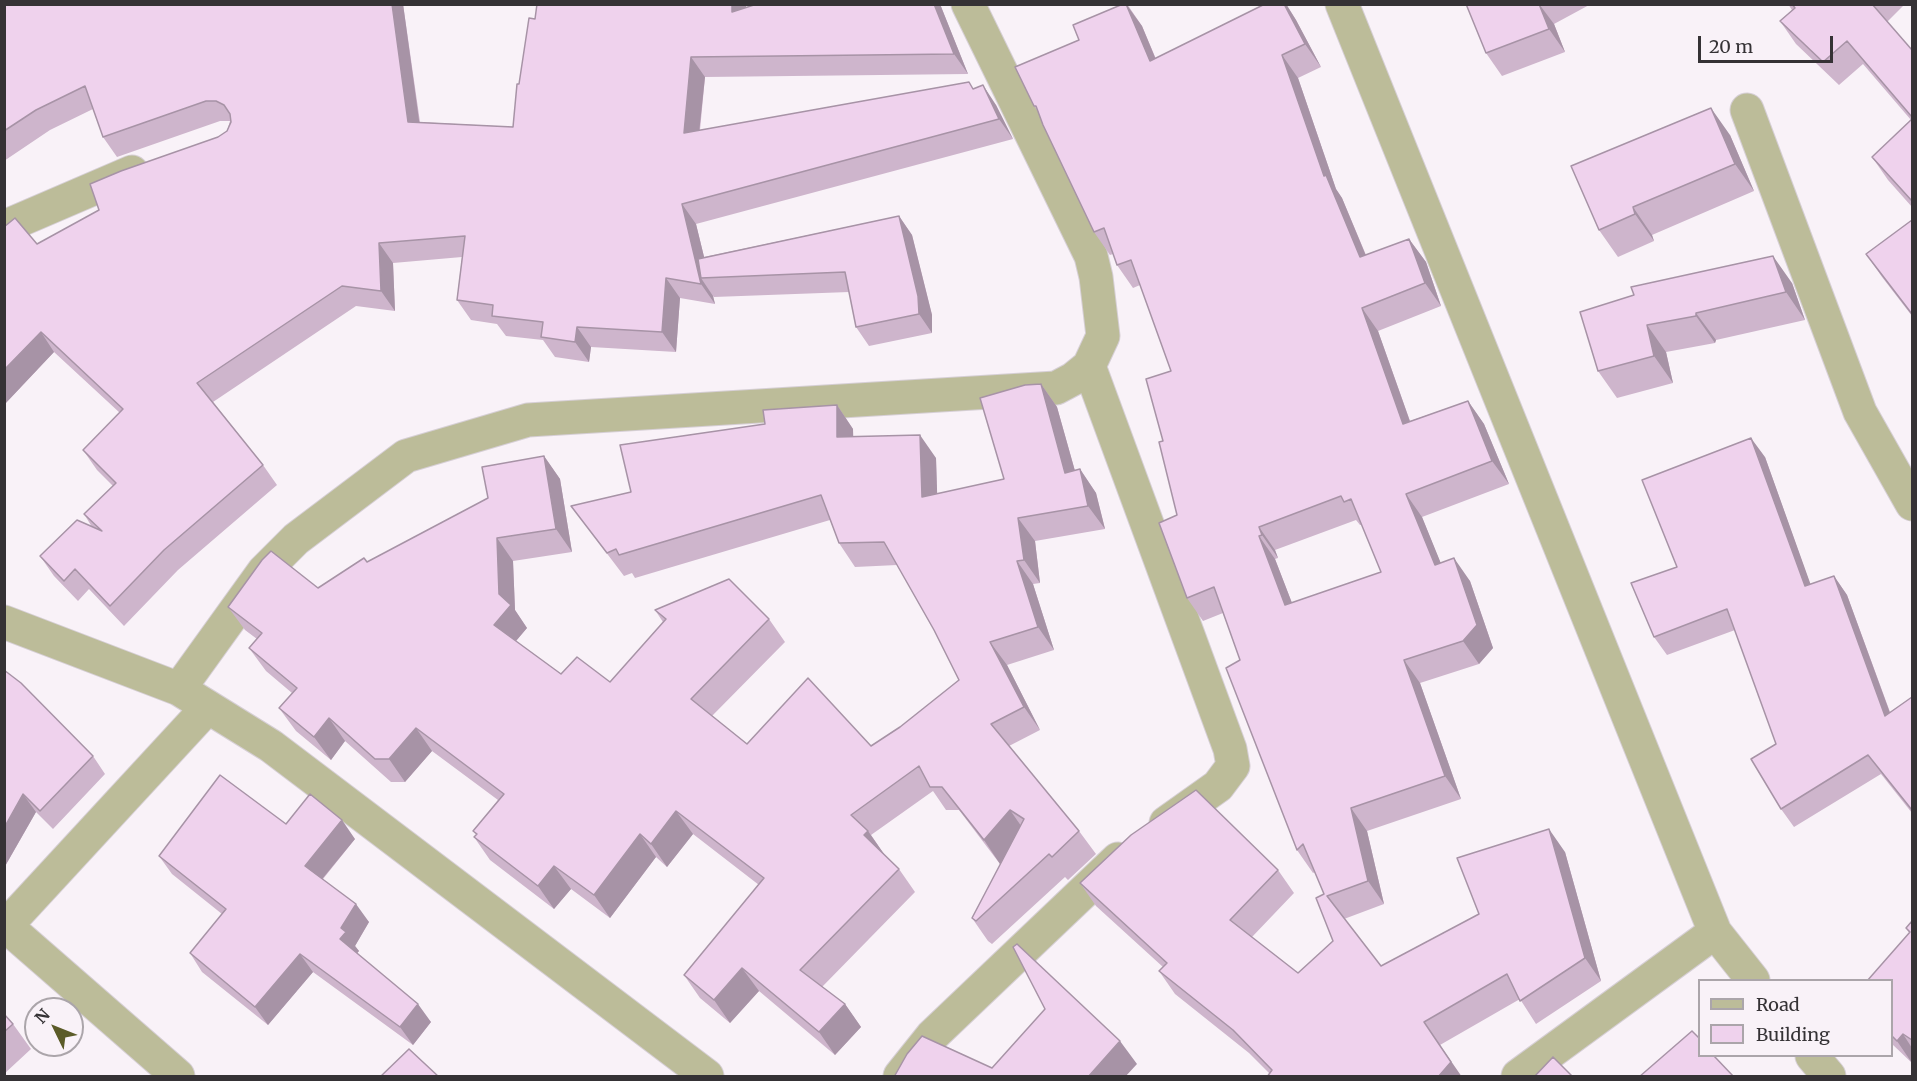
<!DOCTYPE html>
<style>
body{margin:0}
#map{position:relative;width:1917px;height:1081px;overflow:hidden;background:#f9f2f8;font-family:Merriweather,serif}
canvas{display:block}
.frame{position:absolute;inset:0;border:6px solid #353235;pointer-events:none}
.legend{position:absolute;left:1698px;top:979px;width:195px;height:78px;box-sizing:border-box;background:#f9f2f8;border:2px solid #aba5aa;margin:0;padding:8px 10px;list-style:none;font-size:18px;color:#353235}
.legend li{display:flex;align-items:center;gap:12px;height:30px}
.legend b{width:30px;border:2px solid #aba5aa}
.north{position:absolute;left:24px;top:997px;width:60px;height:60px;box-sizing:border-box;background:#f9f2f8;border:2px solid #aba5aa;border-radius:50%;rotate:313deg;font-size:16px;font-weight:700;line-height:24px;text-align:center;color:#353235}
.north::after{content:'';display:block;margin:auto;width:21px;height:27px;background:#5b5b28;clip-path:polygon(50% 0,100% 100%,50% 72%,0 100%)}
.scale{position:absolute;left:1698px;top:36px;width:135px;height:27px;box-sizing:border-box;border:3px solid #353235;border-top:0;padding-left:8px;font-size:18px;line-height:21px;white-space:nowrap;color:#353235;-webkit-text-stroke:4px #f9f2f8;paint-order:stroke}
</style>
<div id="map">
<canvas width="1917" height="1081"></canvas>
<div class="frame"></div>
<ul class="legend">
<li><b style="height:8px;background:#bcbc99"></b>Road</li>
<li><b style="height:16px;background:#efd2ed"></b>Building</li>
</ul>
<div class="north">N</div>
<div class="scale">20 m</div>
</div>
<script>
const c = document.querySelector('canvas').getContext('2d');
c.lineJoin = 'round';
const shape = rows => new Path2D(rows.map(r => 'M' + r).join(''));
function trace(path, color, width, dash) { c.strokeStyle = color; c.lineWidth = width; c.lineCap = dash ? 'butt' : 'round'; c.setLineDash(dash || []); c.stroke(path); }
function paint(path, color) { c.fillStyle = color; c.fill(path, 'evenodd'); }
const street = shape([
 [1342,4,1715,932,1753,980],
 [1747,110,1860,412,1912,504],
 [4,227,132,172],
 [1089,366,1230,749,1233,766,1218,786,1166,823],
 [4,622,179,689,271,746,707,1076],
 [179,689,264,571,296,539,406,456,528,420,1056,388,1073,379,1089,366,1103,336,1096,277,1091,256,968,4],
 [6,926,178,1076],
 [4,928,208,707],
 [1812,1056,1829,1076],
 [900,1076,932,1036,1118,859],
 [1518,1076,1715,932]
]);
trace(street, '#d6cfd5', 35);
trace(street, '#bcbc99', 33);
paint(shape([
 [4,4,403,4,420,122,513,127,519,84,535,19,537,4,746,4,746,8,757,4,940,4,968,74,705,77,700,130,974,89,996,105,1013,139,696,224,704,257,899,216,912,235,932,315,932,333,869,346,856,327,849,292,714,297,713,296,715,304,680,298,676,352,591,347,589,362,555,357,543,340,506,336,497,324,471,320,457,300,462,257,393,263,395,311,356,306,213,402,263,465,277,485,178,570,124,626,89,589,78,601,54,576,40,556,92,527,84,514,113,486,97,470,83,450,120,413,54,352,4,405,37,244,99,210,218,137,227,131,230,121,220,121,117,157,103,137,93,109,50,130,4,161],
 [1127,4,1142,26,1156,59,1265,4,1286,4,1296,20,1321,67,1298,78,1336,189,1342,198,1366,255,1409,239,1426,262,1441,306,1378,331,1410,421,1468,401,1484,424,1509,484,1422,517,1440,562,1470,581,1493,648,1479,664,1420,683,1461,799,1367,831,1384,904,1344,919,1381,966,1479,914,1565,852,1601,981,1536,1024,1520,999,1440,1045,1269,1073,1249,1053,1175,994,1159,971,1163,967,1096,906,1080,883,1278,870,1294,893,1252,937,1298,973,1333,941,1324,894,1315,872,1313,873,1297,850,1240,660,1223,613,1203,621,1187,598,1177,515,1163,441,1171,371,1140,285,1133,288,1117,265,1113,254,1110,255,1094,232,1039,113,1034,106,1079,40],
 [1356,520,1360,525,1362,525,1381,572,1292,603,1275,559,1278,558,1275,550],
 [1466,4,1591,4,1554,24,1565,52,1502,76,1486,53],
 [1788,4,1905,4,1887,22,1912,50,1912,207,1888,180,1872,157,1911,120,1863,64,1839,85,1796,44,1780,21,1792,10],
 [1730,135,1754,191,1652,235,1654,241,1618,257,1599,230],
 [1912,220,1912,316,1882,277,1866,254],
 [1792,283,1805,320,1716,340,1715,343,1666,352,1673,383,1617,398,1598,371,1580,312],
 [1041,384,1057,407,1075,471,1080,469,1096,493,1105,529,1035,541,1040,583,1033,584,1054,650,1007,665,1040,730,1009,746,1079,831,1096,854,1068,880,1065,877,992,944,988,941,972,918,1002,861,1000,864,959,810,946,810,933,791,871,835,884,854,899,869,915,892,822,987,845,1004,861,1027,835,1055,759,991,730,1023,700,998,684,975,759,885,693,834,667,867,656,857,610,918,571,889,554,909,490,860,474,837,476,835,473,831,498,800,432,751,405,782,391,782,345,741,331,760,296,731,279,708,292,693,266,671,249,648,257,639,245,630,228,607,318,588,488,498,544,456,560,479,572,552,513,561,515,610,527,628,516,641,561,674,610,682,663,622,655,610,769,619,785,642,712,716,747,744,871,746,900,727,959,680,934,630,897,565,855,567,839,543,830,520,635,578,632,573,624,576,571,506,631,492,765,424,837,405,853,429,853,437,936,458,937,494,1004,479],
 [1765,457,1810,584,1834,576,1847,595,1890,712,1912,697,1912,813,1881,774,1794,827,1781,809,1776,744,1735,630,1667,655,1654,637,1677,567],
 [4,670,93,756,105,774,53,829,36,812,4,868],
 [286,824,355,839,323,879,369,922,355,946,359,951,357,953,431,1022,413,1045,313,972,268,1025,202,972,190,953,222,914,172,874,159,856],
 [1912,921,1912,1063,1892,1044,1892,981,1909,933,1906,928],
 [4,1014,13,1024,31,1049,4,1074]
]), '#ceb5cc');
paint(shape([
 [392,4,403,4,422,142,408,122],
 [732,4,746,4,746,32,732,12],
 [934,4,940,4,968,74,954,54],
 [1126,4,1142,26,1166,84,1150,61],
 [1284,4,1286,4,1296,20,1321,67,1305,44],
 [1539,4,1554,24,1565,52,1549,29],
 [1282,55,1298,78,1336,189,1342,198,1376,280,1360,257,1324,176],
 [691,57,705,77,697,152,684,133],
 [983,85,996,105,1013,139,999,119],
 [1711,108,1730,135,1754,191,1735,164],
 [682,204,696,224,709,277,701,278,713,296,715,304,701,284],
 [1633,207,1652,235,1654,241,1635,214],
 [899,216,912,235,932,315,932,333,919,314],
 [1409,239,1426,262,1441,306,1425,283],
 [379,243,393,263,395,311,381,291],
 [1773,256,1792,283,1805,320,1786,292],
 [666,278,680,298,676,352,662,332],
 [1362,308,1378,331,1419,447,1403,424],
 [1696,313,1716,340,1715,343,1696,316],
 [1647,325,1666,352,1673,383,1654,356],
 [577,327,591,347,589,362,575,342],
 [41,332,54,352,4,405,4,370],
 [1041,384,1057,407,1082,496,1065,473],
 [1468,401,1484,424,1509,484,1492,461],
 [837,405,853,429,854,460,837,437],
 [920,435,936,458,938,520,922,497],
 [1751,438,1765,457,1818,605,1805,586],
 [544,456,560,479,572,552,556,529],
 [1080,469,1096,493,1105,529,1088,506],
 [1406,494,1422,517,1451,588,1435,565],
 [1018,518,1035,541,1040,583,1024,560],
 [1259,527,1275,550,1278,558,1262,535],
 [1259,536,1275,559,1302,629,1285,605],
 [497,538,513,561,515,610,527,628,510,648,494,625,499,594],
 [1454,558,1470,581,1493,648,1479,664,1463,641],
 [1017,561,1033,584,1054,650,1038,627],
 [1834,576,1847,595,1898,735,1885,716],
 [990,642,1007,665,1040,730,1024,707],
 [1404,660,1420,683,1461,799,1445,776],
 [329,718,345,741,331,760,314,737],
 [416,728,432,751,405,782,389,759],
 [23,794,36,812,4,868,4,828],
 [1351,808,1367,831,1384,904,1368,881],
 [1010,810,1026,833,1000,864,984,840],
 [676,811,693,834,667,867,651,844],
 [342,820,355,839,318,884,305,866],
 [1549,829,1565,852,1601,981,1585,958],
 [868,831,884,854,880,859,864,835],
 [640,834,656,857,610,918,594,895],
 [554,866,571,889,554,909,538,886],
 [356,904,369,922,355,946,359,951,353,958,340,939,341,928],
 [300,954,313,972,268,1025,255,1007],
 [742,968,759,991,730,1023,714,1000],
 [418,1004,431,1022,413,1045,400,1027],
 [845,1004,861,1027,835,1055,819,1032],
 [1424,1022,1462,1077,1438,1077],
 [1903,1034,1912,1048,1912,1063,1897,1041],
 [1120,1041,1137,1064,1125,1077,1088,1077]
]), '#a793a6');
const building = shape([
 [4,4,392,4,408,122,513,127,517,84,519,84,529,18,535,19,537,4,732,4,732,12,757,4,934,4,954,54,691,57,684,133,969,82,973,89,983,85,999,119,682,204,701,284,666,278,662,332,577,327,575,342,541,337,543,322,492,316,493,305,457,300,465,236,379,243,381,291,342,286,197,383,263,465,164,550,110,606,75,569,64,581,40,556,77,520,102,531,84,514,116,483,83,450,123,409,41,332,4,370,4,227,15,218,37,244,99,210,90,184,121,171,218,137,227,131,231,122,230,114,224,105,216,101,206,101,103,137,85,86,36,110,4,131,4,4],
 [1123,4,1126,4,1150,61,1265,4,1284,4,1305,44,1282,55,1324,176,1326,175,1360,257,1409,239,1425,283,1362,308,1403,424,1468,401,1492,461,1406,494,1435,565,1454,558,1477,625,1463,641,1404,660,1445,776,1351,808,1368,881,1327,896,1381,966,1479,914,1457,858,1549,829,1585,958,1520,1001,1507,974,1424,1022,1451,1062,1438,1077,1267,1077,1272,1070,1233,1030,1159,971,1167,963,1080,883,1131,835,1196,790,1278,870,1230,920,1298,973,1333,941,1316,898,1324,894,1303,844,1297,850,1226,668,1240,660,1214,587,1187,598,1159,523,1177,515,1159,442,1163,441,1146,379,1171,371,1131,260,1117,265,1104,228,1094,232,1043,125,1036,106,1034,106,1015,67,1079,40,1073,25,1123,4],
 [1341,496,1344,502,1351,499,1381,572,1285,605,1259,536,1262,535,1259,527,1341,496],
 [1466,4,1539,4,1549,29,1486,53,1466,4],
 [1792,4,1872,4,1912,50,1912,117,1847,41,1823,62,1780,21,1795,8,1792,4],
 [1711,108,1735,164,1633,207,1635,214,1599,230,1571,166,1711,108],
 [1912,119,1912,201,1872,157,1912,119],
 [899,216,918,296,919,314,856,327,845,272,701,278,698,259,899,216],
 [1912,220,1912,314,1866,254,1912,220],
 [1773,256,1786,292,1696,313,1696,316,1647,325,1654,356,1598,371,1580,312,1634,295,1631,287,1773,256],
 [1041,384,1065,473,1080,469,1088,506,1018,518,1024,560,1017,561,1038,627,990,642,1024,707,991,724,1079,831,1052,857,1049,854,976,921,972,918,1024,819,1010,810,984,840,942,787,930,787,919,766,851,815,868,831,864,835,899,869,800,970,845,1004,819,1032,742,968,714,1000,684,975,764,878,676,811,651,844,640,834,594,895,554,866,538,886,474,837,477,834,473,831,504,794,416,728,389,759,375,759,329,718,314,737,279,708,297,688,249,648,262,633,228,607,262,560,271,551,318,588,364,558,367,562,488,498,482,467,544,456,556,529,497,538,499,594,511,605,494,625,561,674,577,657,610,682,666,619,655,610,729,579,769,619,691,699,747,744,808,678,871,746,900,727,959,680,934,630,884,542,839,543,821,495,619,555,616,549,607,553,571,506,631,492,620,445,765,424,763,410,837,405,837,437,920,435,922,497,1004,479,980,398,1025,385,1041,384],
 [1751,438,1805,586,1834,576,1885,716,1912,697,1912,810,1868,755,1781,809,1751,759,1776,744,1727,609,1654,637,1631,583,1677,567,1642,480,1751,438],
 [4,670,21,683,93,756,40,811,23,794,4,828,4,670],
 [220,775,286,824,310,794,342,820,305,866,356,904,341,928,346,932,340,939,418,1004,400,1027,300,954,255,1007,190,953,226,909,159,856,220,775],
 [1912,921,1912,1040,1903,1034,1897,1041,1892,1036,1892,981,1867,981,1910,932,1906,928,1912,921],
 [1017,944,1120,1041,1088,1077,894,1077,907,1054,922,1036,992,1068,1045,1009,1013,947,1017,944],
 [4,1014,13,1024,4,1032,4,1014],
 [1692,1031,1700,1039,1700,1056,1714,1056,1734,1077,1639,1077,1692,1031],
 [409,1049,439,1077,380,1077,409,1049],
 [1553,1057,1573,1077,1534,1077,1553,1057]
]);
paint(building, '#efd2ed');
trace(building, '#a793a6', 1.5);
</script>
